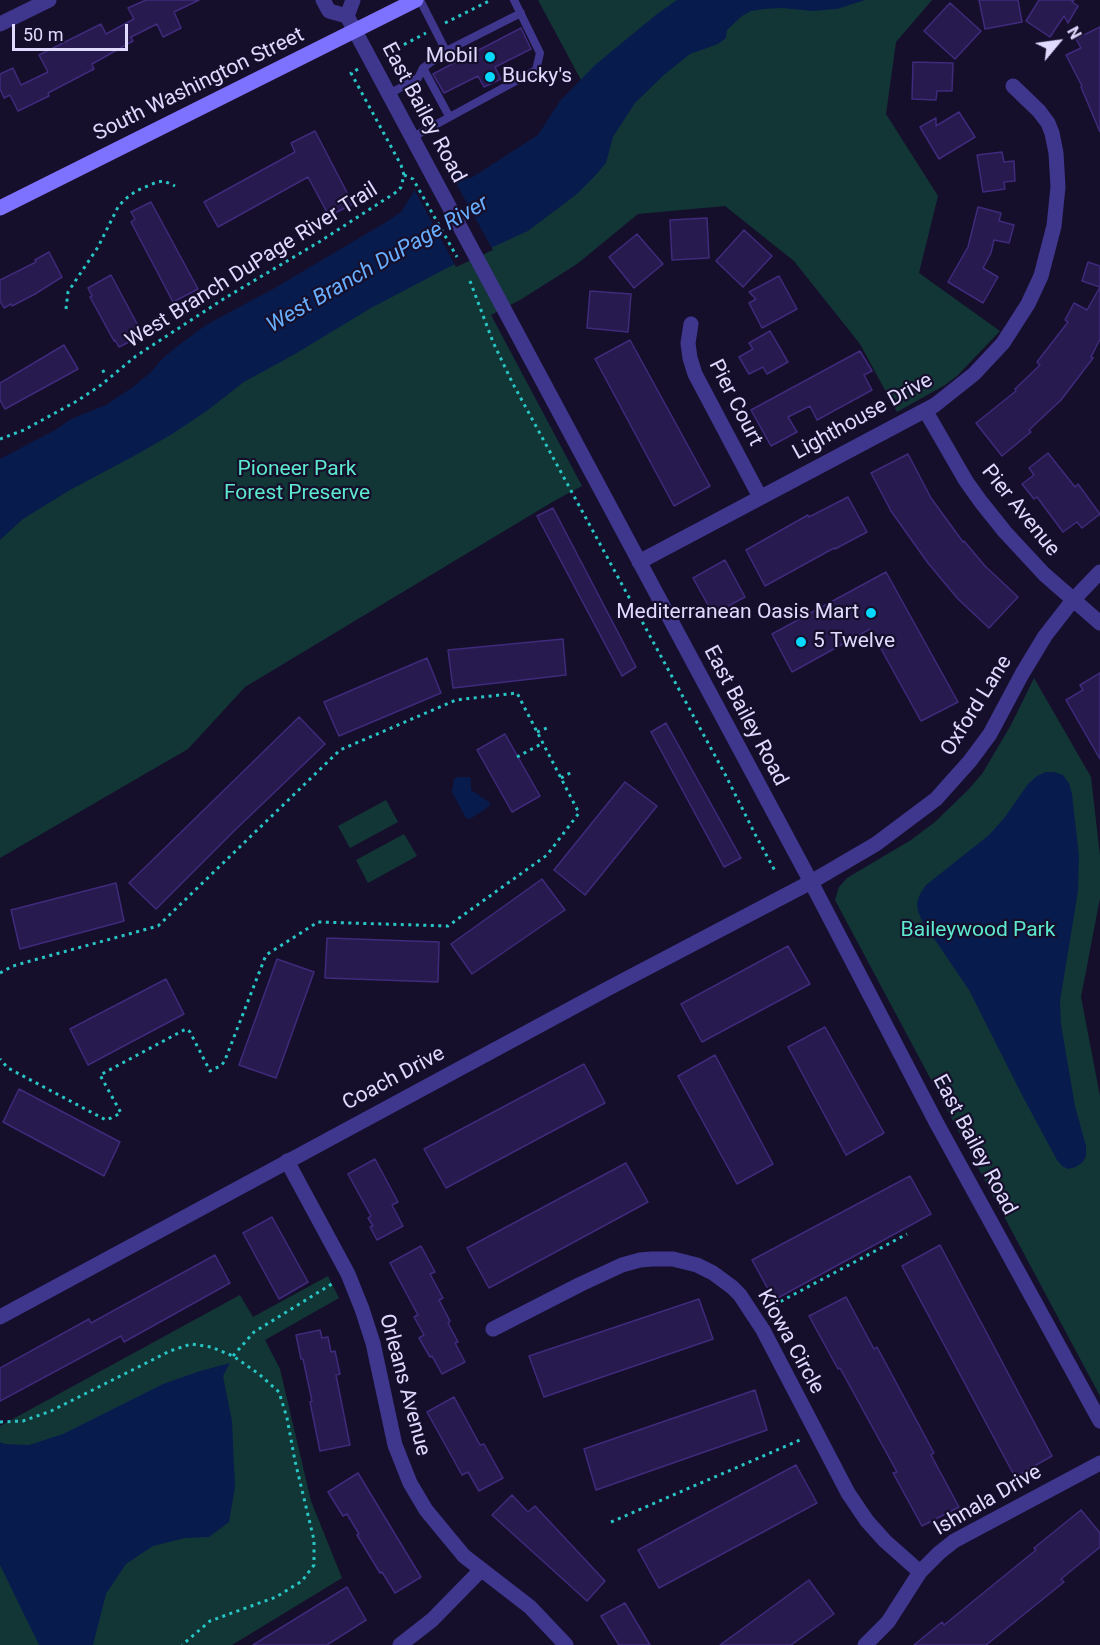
<!DOCTYPE html>
<style>
body{margin:0}
#map{position:relative;width:1100px;height:1645px;overflow:hidden;background:#160f2c;font-family:Roboto,sans-serif}
canvas{display:block}
.north{position:absolute;left:1028px;top:12px;width:60px;height:60px;-webkit-text-stroke:4px #160f2c;paint-order:stroke;rotate:61deg;font-size:16px;font-weight:700;line-height:24px;text-align:center;color:#e0daff}
.north::after{content:'';display:block;margin:auto;width:21px;height:27px;background:#e0daff;clip-path:polygon(50% 0,100% 100%,50% 72%,0 100%)}
.scale{position:absolute;left:12px;top:24px;width:116px;height:27px;box-sizing:border-box;border:3px solid #e0daff;border-top:0;padding-left:8px;font-size:18px;line-height:21px;white-space:nowrap;color:#e0daff;-webkit-text-stroke:4px #160f2c;paint-order:stroke}
</style>
<div id="map">
<canvas width="1100" height="1645"></canvas>
<div class="north">N</div>
<div class="scale">50 m</div>
</div>
<script>
const c = document.querySelector('canvas').getContext('2d');
c.lineJoin = 'round';
function paint(path, color) { c.fillStyle = color; c.fill(path, 'evenodd'); }
const shape = rows => new Path2D(rows.map(r => 'M' + r).join(''));
function trace(path, color, width, dash) { c.strokeStyle = color; c.lineWidth = width; c.lineCap = dash ? 'butt' : 'round'; c.setLineDash(dash || []); c.stroke(path); }
function drawText(font, color, halo, rows, align = 'center') {
  c.font = font + ' Roboto,sans-serif'; c.lineWidth = 4.5; c.setLineDash([]); c.textBaseline = 'middle'; c.strokeStyle = halo; c.fillStyle = color; for (const [text, x, y, turn = 0] of rows) {
    c.save(); c.translate(x, y); c.rotate((+turn || 0) * Math.PI / 180); c.textAlign = isNaN(turn) ? turn : align; if (halo) c.strokeText(text, 0, 0); c.fillText(text, 0, 0); c.restore();
  }
}
paint(shape([
 [538,0,932,0,896,42,886,114,938,196,919,273,1000,331,957,376,945,385,897,412,860,344,794,261,725,206,638,214,577,264,520,300,491,315,582,486,554,501,245,687,188,749,0,858,0,493,595,129,581,80],
 [1034,678,1091,777,1100,856,1100,898,1081,997,1100,1096,1100,1396,835,900,839,887,847,878,911,840,935,822,968,790,982,774,1011,725],
 [386,800,398,822,350,848,338,826],
 [404,834,417,856,368,883,356,860],
 [328,1276,339,1298,265,1340,280,1369,311,1501,342,1578,232,1645,0,1645,0,1426,240,1295,253,1317]
]), '#123636');
paint(shape([
 [677,0,865,0,837,9,812,11,782,8,764,9,751,11,742,16,727,30,726,38,718,44,690,54,664,75,635,103,613,137,606,163,594,177,577,194,528,231,449,267,371,308,295,354,244,382,208,410,174,433,134,456,70,490,23,519,0,540,0,459,57,429,71,419,106,405,133,387,151,372,161,360,175,348,206,325,273,289,388,221,402,211,416,188,449,166,464,177,471,178,538,135,560,101,595,65,657,14],
 [1045,772,1054,772,1063,775,1069,783,1072,794,1079,856,1078,891,1060,1001,1061,1024,1075,1106,1086,1146,1086,1156,1083,1162,1076,1167,1068,1169,1062,1166,1057,1160,1023,1097,969,990,922,921,918,911,917,903,920,894,926,885,989,835,1005,817,1028,784,1037,776],
 [457,777,469,777,471,779,471,790,489,802,490,805,488,807,470,819,466,818,452,792,454,779],
 [230,1363,223,1376,232,1421,235,1487,229,1522,209,1537,185,1538,153,1546,126,1564,106,1594,93,1645,39,1645,0,1565,0,1442,5,1444,29,1445,63,1434,163,1384,200,1371]
]), '#071c4d');
paint(shape([
 [446,165,493,250,456,267,413,187]
]), '#160f2c');
const building = shape([
 [146,0,199,0,174,12,181,28,163,37,157,24,131,37,133,41,92,64,94,69,48,93,49,96,18,111,10,95,4,98,0,89,0,74,13,68,21,85,48,72,39,55,101,24,106,34,134,19,128,8,146,0],
 [979,0,1018,0,1022,22,985,29,979,0],
 [1039,0,1074,0,1072,2,1078,6,1068,23,1064,16,1050,37,1026,21,1039,0],
 [950,3,981,31,955,59,924,31,950,3],
 [1100,27,1100,132,1081,87,1082,86,1066,55,1081,48,1076,39,1100,27],
 [521,28,531,49,495,67,501,79,484,87,478,76,444,93,433,74,521,28],
 [913,62,953,63,952,91,937,91,936,100,912,99,913,62],
 [959,112,975,137,939,159,920,127,936,118,936,126,959,112],
 [315,131,353,204,329,216,308,177,218,227,204,202,295,152,291,143,315,131],
 [1002,152,1004,162,1014,161,1015,181,1004,182,1005,189,983,192,977,155,1002,152],
 [151,202,198,289,173,302,131,222,135,219,131,212,151,202],
 [978,207,1001,213,999,221,1014,225,1009,243,994,240,991,253,983,268,998,277,983,303,948,282,968,247,978,207],
 [707,218,709,258,672,260,670,220,707,218],
 [744,230,772,256,743,287,716,261,744,230],
 [637,234,663,264,634,288,609,257,637,234],
 [49,252,62,277,35,294,12,306,11,304,4,308,0,301,0,280,36,262,35,260,49,252],
 [1088,262,1100,266,1100,339,1091,357,1093,358,1061,400,1029,430,1031,432,1002,456,976,423,1016,391,1015,389,1040,365,1037,362,1068,322,1065,320,1074,303,1087,310,1100,287,1082,281,1088,262],
 [111,275,143,335,119,347,115,340,114,341,90,297,92,296,88,288,111,275],
 [779,276,797,309,762,328,749,303,756,299,749,292,779,276],
 [590,291,631,294,628,332,587,328,590,291],
 [770,331,788,362,767,374,763,367,749,374,739,357,753,349,749,343,770,331],
 [630,340,710,486,674,506,595,359,630,340],
 [64,345,78,369,5,409,0,400,0,383,64,345],
 [860,351,872,371,864,375,872,390,817,420,810,406,788,417,797,432,771,446,751,410,860,351],
 [1048,453,1075,487,1078,484,1100,514,1082,528,1077,522,1063,532,1037,497,1034,499,1022,484,1034,475,1029,468,1048,453],
 [908,454,931,498,963,542,964,541,985,566,1018,597,989,628,958,599,928,563,891,511,871,473,908,454],
 [848,497,867,532,835,549,834,548,765,586,746,550,808,515,809,517,848,497],
 [553,508,636,667,622,676,537,516,553,508],
 [725,560,745,597,713,614,693,578,725,560],
 [886,572,958,702,921,721,870,629,792,672,772,634,886,572],
 [563,639,566,675,453,688,448,650,563,639],
 [427,658,441,693,339,736,324,702,427,658],
 [1100,673,1100,759,1066,700,1083,690,1080,685,1100,673],
 [299,717,325,744,234,831,156,909,129,883,299,717],
 [666,723,741,858,724,867,651,732,666,723],
 [505,734,540,796,512,812,477,750,505,734],
 [625,782,657,806,585,895,554,870,625,782],
 [542,879,565,910,472,974,451,944,542,879],
 [116,883,124,921,20,949,11,910,116,883],
 [327,938,439,942,438,982,325,978,327,938],
 [788,946,810,984,702,1042,681,1004,788,946],
 [277,959,314,972,276,1078,239,1065,277,959],
 [166,979,184,1014,88,1065,70,1029,166,979],
 [825,1027,884,1133,846,1155,788,1047,825,1027],
 [715,1055,773,1164,737,1184,678,1076,715,1055],
 [584,1064,605,1103,446,1188,424,1149,584,1064],
 [19,1089,120,1142,104,1176,3,1122,19,1089],
 [375,1159,398,1202,392,1205,403,1226,377,1240,370,1227,373,1226,368,1218,371,1216,348,1174,375,1159],
 [626,1163,648,1202,489,1288,467,1248,626,1163],
 [910,1176,931,1214,774,1300,752,1260,910,1176],
 [272,1217,308,1282,279,1299,243,1233,272,1217],
 [940,1245,1052,1456,1015,1477,902,1266,940,1245],
 [421,1246,435,1272,430,1274,443,1298,439,1300,450,1321,448,1323,458,1342,455,1343,465,1362,442,1374,432,1356,430,1357,419,1338,424,1335,414,1317,418,1315,390,1263,421,1246],
 [215,1255,230,1283,124,1342,121,1336,0,1401,0,1368,89,1319,91,1323,215,1255],
 [846,1297,874,1349,877,1347,934,1453,931,1455,959,1507,922,1526,893,1473,897,1472,840,1368,838,1369,809,1316,846,1297],
 [699,1299,713,1339,544,1397,529,1356,699,1299],
 [320,1330,322,1338,328,1337,331,1352,335,1351,340,1374,336,1375,350,1445,320,1451,310,1402,312,1401,303,1359,301,1359,296,1335,320,1330],
 [755,1390,767,1430,596,1490,584,1449,755,1390],
 [454,1397,480,1445,484,1444,503,1478,479,1491,468,1472,462,1475,427,1412,454,1397],
 [796,1465,817,1503,659,1588,638,1550,796,1465],
 [358,1473,421,1577,395,1593,382,1572,380,1573,357,1535,359,1534,347,1514,343,1516,328,1492,358,1473],
 [512,1495,528,1512,535,1506,605,1581,587,1601,492,1515,512,1495],
 [1081,1510,1100,1533,1100,1547,1061,1579,1064,1582,986,1645,914,1645,942,1622,944,1625,1036,1550,1034,1548,1081,1510],
 [809,1580,834,1614,791,1645,720,1645,809,1580],
 [347,1587,366,1620,327,1645,253,1645,347,1587],
 [625,1603,650,1645,619,1645,601,1616,625,1603]
]);
paint(building, '#271a4e');
trace(building, '#3f2a7c', 1.5);
trace(shape([
 [445,23,491,0],
 [384,55,426,33],
 [404,175,413,179,457,257],
 [233,277,238,276],
 [470,281,493,342,512,382,726,776,755,834,775,871],
 [66,309,68,292,98,247,118,207,124,200,136,191,157,182,164,181,175,186],
 [102,372,106,370],
 [0,439,24,430,77,401,101,385,136,356,225,298,319,242,398,191,401,187,404,175,401,165,351,73,360,68],
 [537,732,547,728],
 [517,757,543,743],
 [561,778,572,772],
 [0,973,13,966,34,960,158,926,340,750,456,700,517,693,579,813,547,855,448,926,318,922,266,955,225,1060,222,1065,210,1071,190,1032,187,1029,184,1030,100,1075,121,1113,111,1118,106,1120,8,1068,0,1059],
 [774,1305,907,1234],
 [233,1356,254,1332,335,1282],
 [0,1422,23,1421,51,1411,170,1351,191,1344,211,1347,233,1356,259,1374,279,1392,287,1418,295,1461,314,1540,314,1565,302,1581,276,1597,210,1621,182,1645],
 [611,1522,800,1440]
]), '#28c5c5', 3, [3, 4.5]);
trace(shape([
 [420,0,446,51],
 [423,68,449,116],
 [389,94,418,78,423,68,446,51,521,13],
 [413,137,536,70,540,53,514,0]
]), '#3f378e', 8);
trace(shape([
 [323,0,329,11,347,16,811,882,936,1122,1100,1421],
 [347,16,353,0],
 [0,24,49,0],
 [691,324,688,343,690,358,695,374,760,497],
 [925,410,966,481,981,502,1005,532,1044,574,1100,623],
 [639,562,935,405,974,374,1003,343,1028,304,1041,276,1054,226,1058,187,1056,153,1052,133,1048,123,1039,111,1013,86],
 [287,1161,348,1274,362,1309,373,1343,395,1445,410,1483,426,1510,464,1556,530,1607,566,1645],
 [0,1317,609,988,811,882,876,844,936,799,970,761,990,734,1022,674,1045,636,1073,600,1100,572],
 [493,1329,581,1284,622,1265,640,1260,652,1259,673,1259,697,1265,713,1273,732,1287,740,1295,763,1330,848,1493,867,1521,885,1541,920,1572],
 [400,1645,432,1620,481,1570],
 [865,1645,888,1622,920,1572,939,1553,954,1541,1100,1463]
]), '#3f378e', 15);
trace(shape([
 [0,208,416,0]
]), '#7d71ff', 15);
for (const [x, y, r, color] of [
 [490,57,6,"#06d8ff"],
 [490,77,6,"#06d8ff"],
 [871,613,6,"#06d8ff"],
 [801,642,6,"#06d8ff"]
]) { const dot = new Path2D(); dot.arc(x, y, r, 0, 2 * Math.PI); c.fillStyle = color; c.fill(dot); trace(dot, '#160f2c', 2); }
drawText('21px', '#e0daff', '#160f2c', [
 ["Mobil",478,57],
 ["Bucky's",502,77,"left"],
 ["Mediterranean Oasis Mart",859,613],
 ["5 Twelve",813,642,"left"]
], 'right');
drawText('21px', '#e0daff', '#160f2c', [
 ["South Washington Street",199,85,-26],
 ["East Bailey Road",423,113,62],
 ["West Branch DuPage River Trail",252,266,-32],
 ["Pier Court",735,403,63],
 ["Lighthouse Drive",863,417,-29],
 ["Pier Avenue",1020,511,51],
 ["Oxford Lane",977,706,-58],
 ["East Bailey Road",745,716,62],
 ["Coach Drive",394,1079,-28],
 ["East Bailey Road",974,1145,62],
 ["Kiowa Circle",790,1342,61],
 ["Orleans Avenue",404,1385,75],
 ["Ishnala Drive",988,1501,-30]
]);
drawText('21px', '#5ce9ce', '#160f2c', [
 ["Pioneer Park",297,470],
 ["Forest Preserve",297,494],
 ["Baileywood Park",978,931]
]);
drawText('italic 22px', '#68b0ff', '#160f2c', [
 ["West Branch DuPage River",378,265,-30]
]);
</script>
